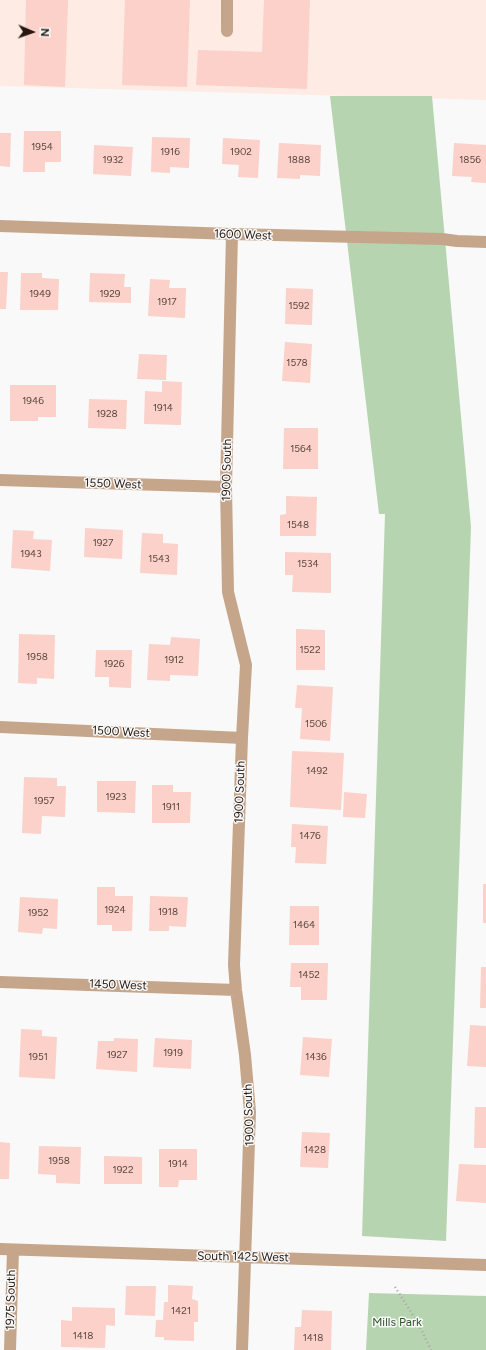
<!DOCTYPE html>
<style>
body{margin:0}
#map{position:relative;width:486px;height:1350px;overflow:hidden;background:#f9f9f9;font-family:Figtree,sans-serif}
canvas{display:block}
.north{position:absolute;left:12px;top:12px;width:40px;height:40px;-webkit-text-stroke:3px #f9f9f9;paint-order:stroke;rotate:92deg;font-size:11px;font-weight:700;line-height:16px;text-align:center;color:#261912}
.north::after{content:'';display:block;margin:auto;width:14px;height:18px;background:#261912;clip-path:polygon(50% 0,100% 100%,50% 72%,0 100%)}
</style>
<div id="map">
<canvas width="486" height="1350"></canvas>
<div class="north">N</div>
</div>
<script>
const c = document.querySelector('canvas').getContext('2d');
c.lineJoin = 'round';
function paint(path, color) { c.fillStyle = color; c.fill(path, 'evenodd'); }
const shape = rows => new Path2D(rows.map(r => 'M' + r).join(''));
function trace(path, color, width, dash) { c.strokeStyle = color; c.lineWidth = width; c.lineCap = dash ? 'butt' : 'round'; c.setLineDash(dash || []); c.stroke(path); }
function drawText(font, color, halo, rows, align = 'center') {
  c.font = font + ' Figtree,sans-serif'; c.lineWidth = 3; c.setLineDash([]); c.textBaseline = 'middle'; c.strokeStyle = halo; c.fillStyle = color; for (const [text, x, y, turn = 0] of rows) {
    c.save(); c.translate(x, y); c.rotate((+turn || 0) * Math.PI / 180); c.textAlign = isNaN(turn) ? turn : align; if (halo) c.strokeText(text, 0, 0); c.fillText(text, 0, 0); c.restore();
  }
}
paint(shape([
 [0,0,486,0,486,100,0,86]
]), '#feebe3');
paint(shape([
 [330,96,432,96,471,527,446,1241,362,1236,385,514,379,514],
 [369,1293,486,1296,486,1350,366,1350]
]), '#b7d4b1');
paint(shape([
 [26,0,68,0,65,87,24,85],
 [125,0,190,0,187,87,122,85],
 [264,0,310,0,307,89,196,85,198,50,262,52],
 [24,131,61,131,61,162,45,162,45,172,23,172],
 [0,133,11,133,10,167,0,166],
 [152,137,190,138,189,168,170,167,170,173,151,172],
 [223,138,260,140,258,178,238,177,239,165,222,164],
 [279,143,321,145,320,176,300,175,300,179,277,178],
 [454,143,486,145,486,183,471,182,472,177,452,176],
 [94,145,133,147,131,176,93,174],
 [0,272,8,272,6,309,0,309],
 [21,273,42,273,42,278,59,279,58,310,20,310],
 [90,273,125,274,124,287,131,287,131,303,89,302],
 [150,279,170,280,169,288,186,288,185,318,148,316],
 [286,288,313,289,312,325,285,324],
 [285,342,312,344,310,383,282,381],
 [139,354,167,355,166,380,137,379],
 [162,381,182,382,181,425,144,424,145,391,162,392],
 [10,385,56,385,56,417,38,417,38,421,10,421],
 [89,399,127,400,126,429,88,428],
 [284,428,318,428,318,469,283,469],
 [286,496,317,497,316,536,280,536,280,515,286,514],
 [85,528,123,530,122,559,84,557],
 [13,530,34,531,33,539,52,540,50,571,11,568],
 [142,533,163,534,163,543,178,544,177,575,140,573],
 [285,552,331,553,331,593,292,592,293,575,285,575],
 [296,629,325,630,325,670,296,670],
 [19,634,55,635,54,679,37,678,37,684,18,683],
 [171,637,200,639,198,676,170,675,170,681,147,680,149,644,170,645],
 [96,650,132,650,131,688,109,687,109,677,95,677],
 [297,685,333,687,330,741,300,739,302,708,295,708],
 [292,751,344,753,341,810,290,807],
 [24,777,57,778,57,786,66,786,65,817,42,816,41,834,22,833],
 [97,781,136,781,135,813,97,812],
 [152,785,173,785,173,792,191,792,190,823,152,823],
 [344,792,367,794,365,818,343,817],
 [292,824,328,826,326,864,295,863,296,847,291,847],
 [483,884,486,884,486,923,483,923],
 [97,887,115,887,115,896,133,896,132,931,112,931,112,925,97,925],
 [150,896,188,897,186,927,169,926,169,931,149,931],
 [20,897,58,899,57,929,43,928,42,934,18,932],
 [290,906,319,906,319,945,289,945],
 [291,963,328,963,327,1000,301,1000,301,987,290,987],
 [481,967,486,967,486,1008,480,1008],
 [470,1025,486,1026,486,1067,467,1066],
 [21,1029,42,1030,42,1036,57,1037,55,1079,19,1077],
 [303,1037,332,1039,329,1077,300,1075],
 [114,1038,138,1039,137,1072,96,1069,98,1041,114,1041],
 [155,1038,192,1040,191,1069,153,1067],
 [475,1107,486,1107,486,1148,474,1148],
 [302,1132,330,1133,328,1168,300,1167],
 [0,1142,10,1143,9,1179,0,1179],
 [39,1146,81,1147,80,1184,56,1183,56,1175,38,1174],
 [159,1149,197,1149,197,1180,179,1180,178,1187,159,1187],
 [104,1156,142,1157,142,1184,104,1184],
 [459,1164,486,1165,486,1203,456,1201],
 [168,1285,193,1286,192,1299,198,1301,198,1322,194,1322,194,1341,164,1340,164,1337,155,1337,156,1320,163,1320,164,1302,168,1302],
 [126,1286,156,1286,155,1316,125,1315],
 [72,1307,115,1308,115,1326,106,1325,105,1348,61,1347,61,1320,72,1321],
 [302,1310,332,1311,331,1350,294,1350,295,1327,301,1327]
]), '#fbd1c9');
trace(shape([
 [395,1287,418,1323,431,1350]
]), '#a9a4a1', 2.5, [1, 3]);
trace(shape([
 [227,31,227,0],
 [0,226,232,234,442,239,457,241,486,242],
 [232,234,226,487,228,592,246,665,242,738,234,965,236,990,245,1055,250,1112,242,1350],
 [0,480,226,487],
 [0,727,242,738],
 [0,982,236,990],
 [0,1249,486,1265],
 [10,1350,13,1250]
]), '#c6a68a', 12);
drawText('10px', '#5b4740', null, [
 ["1954",42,147],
 ["1916",170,152],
 ["1902",241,152],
 ["1932",113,160],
 ["1888",299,160],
 ["1856",470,160],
 ["1949",40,294],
 ["1929",110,294],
 ["1917",167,302],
 ["1592",299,306],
 ["1578",297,363],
 ["1946",33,401],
 ["1914",163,408],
 ["1928",107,414],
 ["1564",301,449],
 ["1548",298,525],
 ["1927",103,543],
 ["1943",31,554],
 ["1543",159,559],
 ["1534",308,564],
 ["1522",310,650],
 ["1958",37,657],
 ["1912",174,660],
 ["1926",114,664],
 ["1506",316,724],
 ["1492",317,771],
 ["1923",116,797],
 ["1957",44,801],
 ["1911",171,807],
 ["1476",310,836],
 ["1924",115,910],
 ["1918",168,912],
 ["1952",38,913],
 ["1464",304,925],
 ["1452",309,975],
 ["1919",173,1053],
 ["1927",117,1055],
 ["1951",38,1057],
 ["1436",316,1057],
 ["1428",315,1150],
 ["1958",59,1161],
 ["1914",178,1164],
 ["1922",123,1170],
 ["1421",181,1311],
 ["1418",83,1336],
 ["1418",313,1338]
]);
drawText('12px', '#261912', '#f9f9f9', [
 ["1600 West",243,235,2],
 ["1900 South",227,470,-89],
 ["1550 West",113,484,2],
 ["1500 West",121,732,3],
 ["1900 South",240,792,-88],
 ["1450 West",118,985,2],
 ["1900 South",249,1115,-92],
 ["South 1425 West",243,1257,1],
 ["1975 South",11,1300,-89]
]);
drawText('12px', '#2b5525', '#f9f9f9', [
 ["Mills Park",397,1322]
]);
</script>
